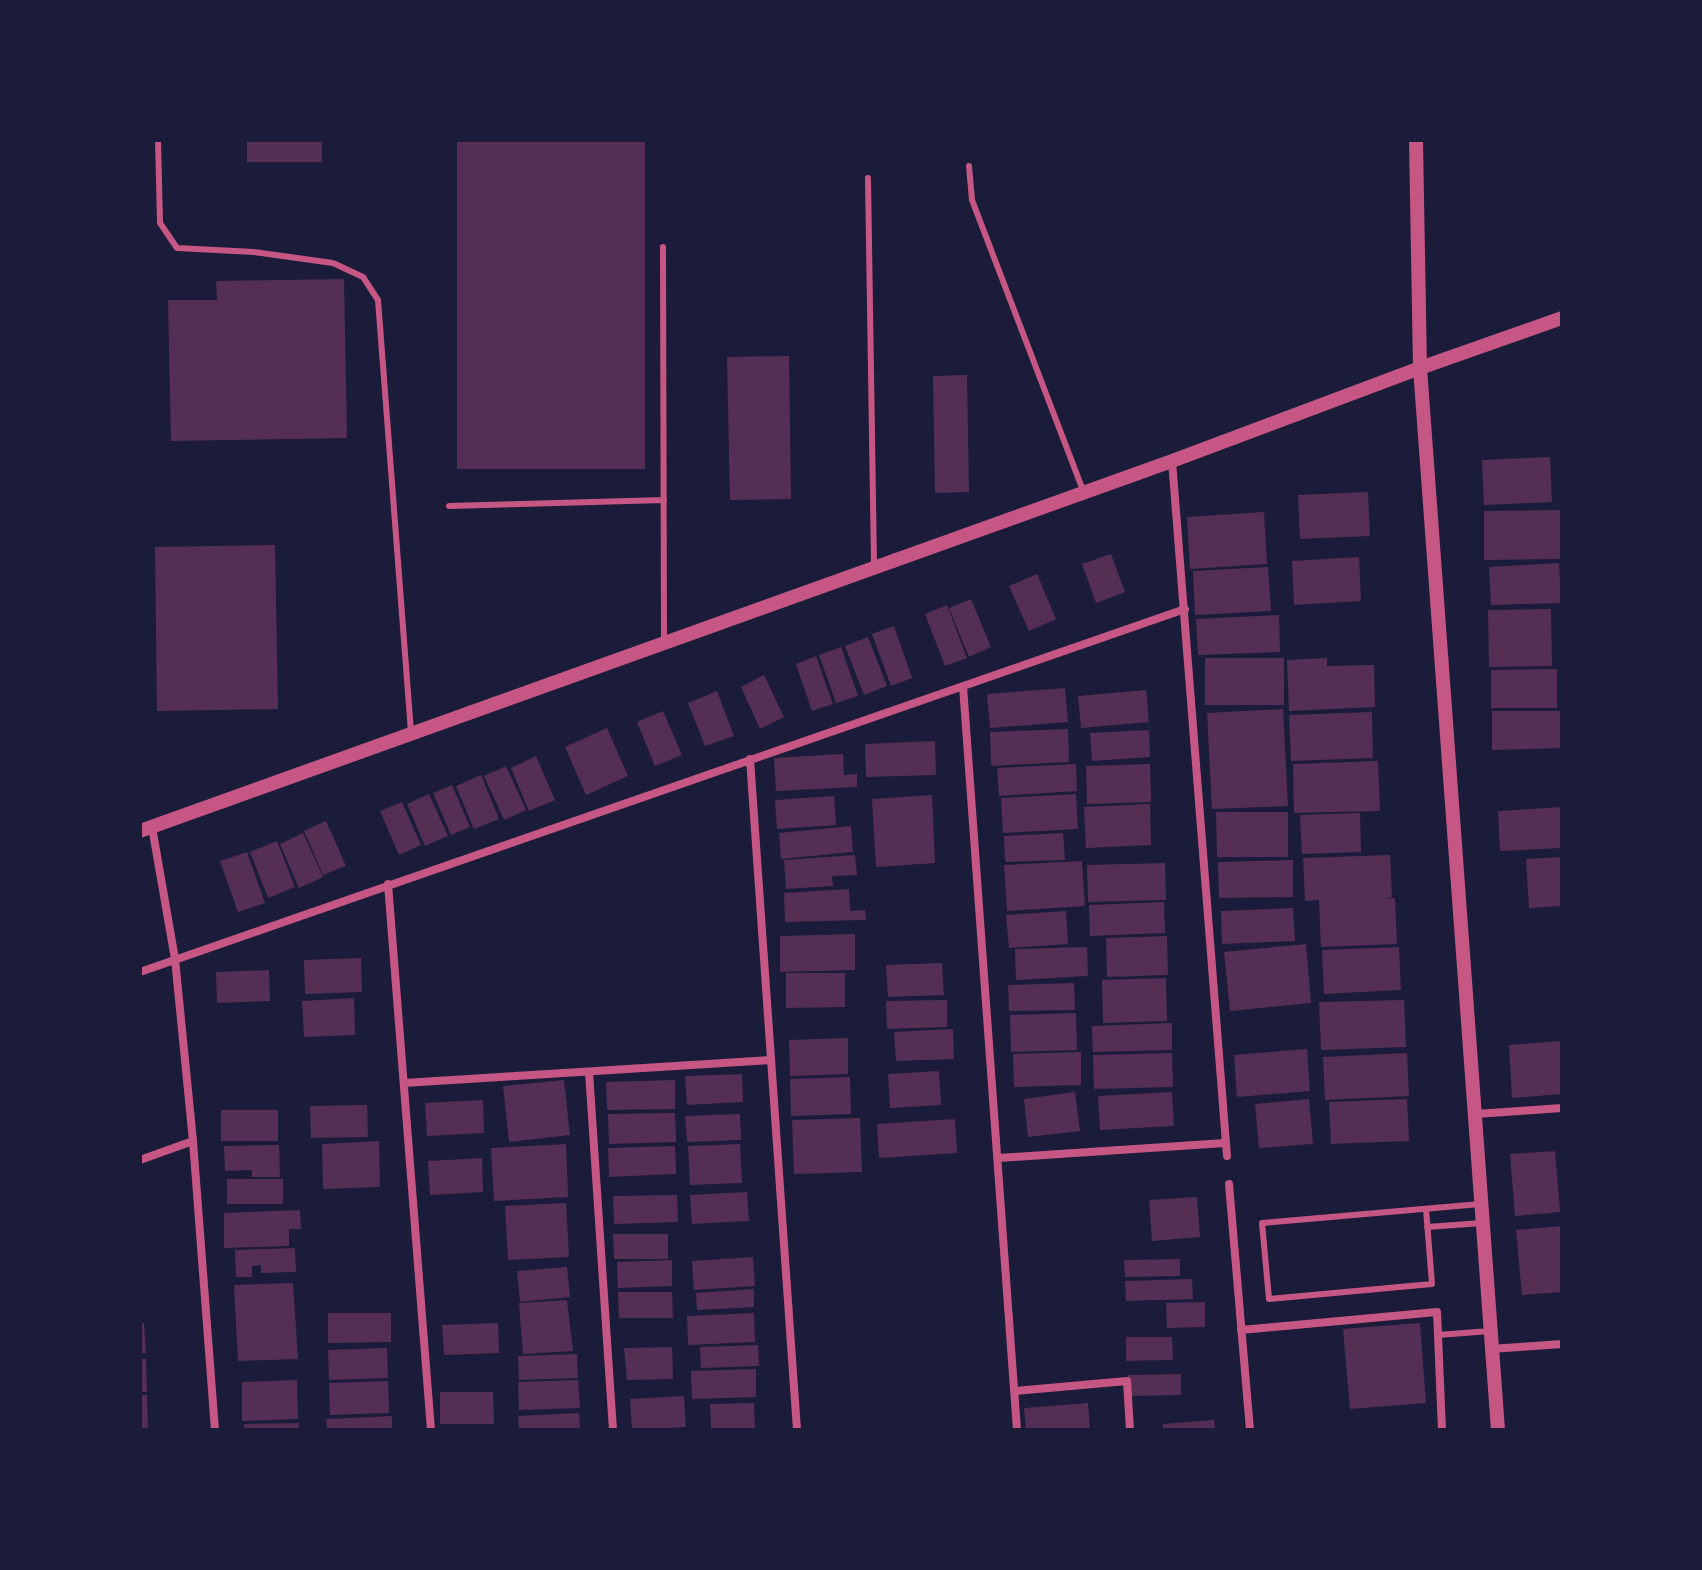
<!DOCTYPE html>
<style>
body{margin:0}
#map{position:relative;width:1702px;height:1570px;overflow:hidden;background:#1b1b3a;font-family:"Nunito Sans",sans-serif}
canvas{display:block}
.frame{position:absolute;inset:0;border:142px solid #1b1b3a;pointer-events:none}
</style>
<div id="map">
<canvas width="1702" height="1570"></canvas>
<div class="frame"></div>
</div>
<script>
const c = document.querySelector('canvas').getContext('2d');
c.lineJoin = 'round';
function paint(path, color) { c.fillStyle = color; c.fill(path, 'evenodd'); }
const shape = rows => new Path2D(rows.map(r => 'M' + r).join(''));
function trace(path, color, width, dash) { c.strokeStyle = color; c.lineWidth = width; c.lineCap = dash ? 'butt' : 'round'; c.setLineDash(dash || []); c.stroke(path); }
paint(shape([
 [247,140,322,140,322,162,247,162],
 [457,140,645,140,645,469,457,469],
 [344,279,347,438,171,441,168,300,217,300,216,281],
 [789,356,791,499,730,500,727,357],
 [967,375,969,492,935,493,933,376],
 [1550,457,1552,502,1484,505,1482,460],
 [1368,492,1370,536,1300,539,1298,495],
 [1560,510,1561,559,1484,560,1484,511],
 [1264,512,1267,564,1190,569,1187,517],
 [275,545,278,709,157,711,155,547],
 [1111,554,1125,592,1096,603,1082,564],
 [1359,557,1361,601,1294,605,1292,561],
 [1559,563,1561,603,1491,605,1489,567],
 [1268,567,1271,611,1195,615,1193,571],
 [1037,574,1056,619,1029,631,1009,586],
 [971,599,991,647,969,657,949,608],
 [947,605,967,658,945,666,925,614],
 [1551,609,1552,666,1489,667,1488,610],
 [1279,615,1280,652,1198,655,1196,619],
 [894,626,912,678,891,686,872,634],
 [868,637,887,686,864,695,845,646],
 [841,647,858,696,836,703,819,655],
 [816,656,833,704,812,711,796,664],
 [1205,658,1284,658,1284,705,1205,705],
 [1327,658,1327,666,1374,665,1375,707,1289,711,1287,660],
 [1557,669,1557,708,1491,708,1491,670],
 [764,675,784,717,760,729,741,687],
 [1065,688,1068,722,990,728,987,694],
 [1146,690,1149,722,1081,728,1078,696],
 [717,691,734,736,705,746,688,703],
 [1283,709,1288,806,1212,809,1207,713],
 [663,711,682,755,655,766,637,722],
 [1492,711,1562,711,1562,748,1492,750],
 [1372,712,1373,758,1291,761,1289,715],
 [607,728,628,776,586,795,565,747],
 [1068,729,1069,762,991,766,990,732],
 [1149,730,1150,757,1092,761,1090,733],
 [935,741,936,775,866,777,865,744],
 [843,754,844,775,857,774,857,787,776,791,774,758],
 [536,756,555,800,529,811,511,768],
 [1378,761,1380,811,1294,813,1293,764],
 [1076,764,1077,791,999,796,997,768],
 [1150,764,1151,802,1087,804,1086,766],
 [506,766,526,810,504,820,484,776],
 [481,775,499,819,474,829,456,786],
 [452,785,470,827,451,835,433,793],
 [429,794,448,836,425,846,407,804],
 [1076,794,1078,829,1003,833,1001,798],
 [932,795,935,863,876,867,872,799],
 [834,796,836,825,777,829,775,800],
 [402,802,421,845,399,855,380,811],
 [1150,804,1151,845,1086,848,1084,807],
 [1562,807,1562,848,1500,851,1498,811],
 [1216,812,1288,812,1288,857,1217,857],
 [1360,813,1361,852,1302,854,1300,815],
 [326,821,346,866,323,875,304,831],
 [851,826,853,852,781,859,779,833],
 [303,833,323,877,299,888,280,844],
 [1063,833,1065,860,1005,862,1004,836],
 [277,841,295,887,268,898,250,852],
 [247,852,265,903,238,912,220,861],
 [855,855,857,875,832,876,833,886,786,889,784,860],
 [1390,855,1392,897,1384,899,1395,898,1397,944,1321,947,1319,900,1305,901,1303,858],
 [1562,857,1562,906,1529,908,1526,859],
 [1293,860,1293,897,1219,898,1218,862],
 [1082,861,1085,906,1007,911,1004,865],
 [1165,863,1166,900,1088,902,1087,865],
 [849,889,850,911,865,910,866,920,785,922,784,893],
 [1164,902,1165,933,1090,936,1089,905],
 [1293,908,1295,941,1222,944,1221,911],
 [1066,911,1068,944,1009,948,1006,915],
 [855,934,855,970,780,972,780,936],
 [1167,936,1168,975,1107,977,1106,938],
 [1306,944,1311,1003,1230,1011,1224,952],
 [1087,947,1088,976,1016,980,1015,949],
 [1399,947,1401,990,1324,994,1322,950],
 [361,958,362,992,305,994,304,960],
 [942,963,944,995,888,997,886,965],
 [269,970,270,1001,217,1003,216,972],
 [786,973,845,973,845,1007,786,1008],
 [1166,978,1167,1021,1103,1023,1102,980],
 [1074,983,1075,1010,1009,1011,1008,985],
 [354,998,355,1035,304,1037,302,1001],
 [947,1000,947,1027,887,1029,886,1001],
 [1404,1000,1406,1047,1321,1050,1319,1002],
 [1076,1013,1077,1050,1011,1052,1010,1015],
 [1172,1023,1172,1050,1093,1052,1092,1026],
 [953,1029,954,1059,896,1061,894,1032],
 [848,1038,848,1074,790,1076,789,1040],
 [1562,1041,1562,1094,1512,1098,1509,1045],
 [1307,1049,1310,1091,1237,1097,1234,1055],
 [1081,1052,1081,1085,1014,1087,1013,1054],
 [1172,1053,1173,1087,1094,1089,1093,1055],
 [1407,1053,1409,1096,1325,1100,1323,1057],
 [939,1071,941,1105,890,1108,888,1074],
 [742,1074,743,1102,687,1105,685,1076],
 [850,1077,851,1114,791,1116,790,1079],
 [564,1080,570,1135,509,1142,503,1086],
 [675,1080,675,1109,607,1110,606,1082],
 [1075,1092,1080,1131,1028,1137,1024,1099],
 [1172,1092,1174,1126,1100,1130,1098,1096],
 [1309,1099,1313,1144,1259,1148,1255,1104],
 [1407,1099,1409,1141,1331,1144,1329,1102],
 [483,1100,484,1133,427,1136,425,1103],
 [367,1105,368,1137,311,1138,310,1106],
 [221,1110,278,1110,278,1141,221,1141],
 [675,1113,676,1142,609,1144,608,1114],
 [740,1114,741,1140,687,1142,685,1116],
 [860,1118,862,1172,794,1174,792,1120],
 [955,1119,957,1153,879,1158,877,1124],
 [379,1141,380,1187,323,1189,322,1144],
 [566,1144,568,1197,494,1201,491,1148],
 [740,1144,742,1183,690,1185,688,1146],
 [279,1145,280,1177,252,1177,252,1170,225,1171,224,1146],
 [675,1146,676,1174,609,1177,608,1148],
 [1555,1151,1560,1212,1515,1216,1510,1154],
 [482,1158,483,1192,430,1195,428,1161],
 [227,1179,283,1179,283,1204,227,1204],
 [747,1192,749,1221,692,1224,690,1195],
 [677,1195,678,1222,614,1224,613,1196],
 [1197,1197,1200,1237,1152,1241,1149,1200],
 [566,1203,569,1257,508,1260,505,1206],
 [300,1210,301,1229,289,1229,289,1246,224,1248,224,1213],
 [1562,1226,1562,1292,1522,1295,1516,1230],
 [613,1234,668,1234,668,1259,614,1259],
 [295,1248,296,1272,261,1273,261,1265,252,1266,252,1277,236,1277,235,1250],
 [753,1257,755,1286,694,1290,692,1261],
 [1180,1259,1180,1276,1125,1277,1124,1260],
 [672,1260,672,1286,618,1288,617,1262],
 [567,1267,570,1297,520,1302,517,1271],
 [1192,1279,1193,1299,1126,1301,1125,1281],
 [293,1283,298,1359,238,1361,234,1285],
 [754,1289,754,1307,697,1310,696,1293],
 [618,1292,672,1292,673,1318,619,1318],
 [567,1300,573,1351,523,1354,519,1303],
 [1205,1302,1205,1327,1167,1328,1166,1303],
 [328,1313,391,1313,391,1342,328,1343],
 [754,1313,755,1342,688,1345,687,1316],
 [140,1323,144,1323,146,1353,140,1354],
 [498,1323,499,1353,444,1355,442,1325],
 [1420,1323,1426,1403,1350,1409,1343,1329],
 [1126,1337,1172,1337,1173,1360,1126,1361],
 [758,1345,759,1366,701,1368,700,1347],
 [672,1347,673,1379,627,1380,624,1348],
 [387,1348,388,1378,329,1380,328,1350],
 [577,1354,578,1378,519,1380,518,1356],
 [140,1359,146,1359,147,1392,140,1392],
 [756,1369,756,1397,692,1399,691,1371],
 [1181,1374,1181,1395,1128,1396,1128,1375],
 [297,1380,298,1419,242,1421,242,1382],
 [578,1380,580,1408,519,1410,518,1382],
 [388,1381,389,1413,330,1415,329,1383],
 [440,1392,493,1392,494,1424,440,1424],
 [140,1395,147,1395,148,1428,140,1428],
 [684,1396,686,1427,632,1430,630,1399],
 [754,1403,755,1430,711,1430,710,1404],
 [1088,1403,1090,1430,1026,1430,1024,1408],
 [579,1413,580,1430,519,1430,518,1416],
 [392,1416,392,1430,327,1430,326,1419],
 [1214,1420,1215,1430,1163,1430,1163,1424],
 [299,1423,299,1430,244,1430,244,1424]
]), '#542f53');
trace(shape([
 [158,140,160,223,177,248,254,252,333,263,363,277,378,300,411,732],
 [969,166,972,200,1084,493],
 [868,178,874,565],
 [663,247,664,643],
 [449,506,664,500],
 [1426,1209,1432,1284,1269,1299,1262,1223,1480,1204],
 [1427,1227,1482,1223],
 [1438,1335,1490,1331]
]), '#c65784', 6);
trace(shape([
 [1172,461,1227,1156],
 [963,686,1017,1430],
 [750,759,797,1430],
 [152,827,175,959,193,1141,215,1430],
 [388,884,431,1430],
 [140,972,1185,609],
 [589,1072,613,1430],
 [404,1083,771,1060],
 [1476,1114,1562,1108],
 [999,1158,1225,1143],
 [140,1160,193,1141],
 [1229,1184,1250,1430],
 [1241,1330,1437,1312,1442,1430],
 [1491,1349,1562,1344],
 [1015,1391,1127,1381,1130,1430]
]), '#c65784', 8);
trace(shape([
 [1416,140,1420,368,1498,1430],
 [140,831,1172,461,1420,368,1562,318]
]), '#c65784', 14);
</script>
